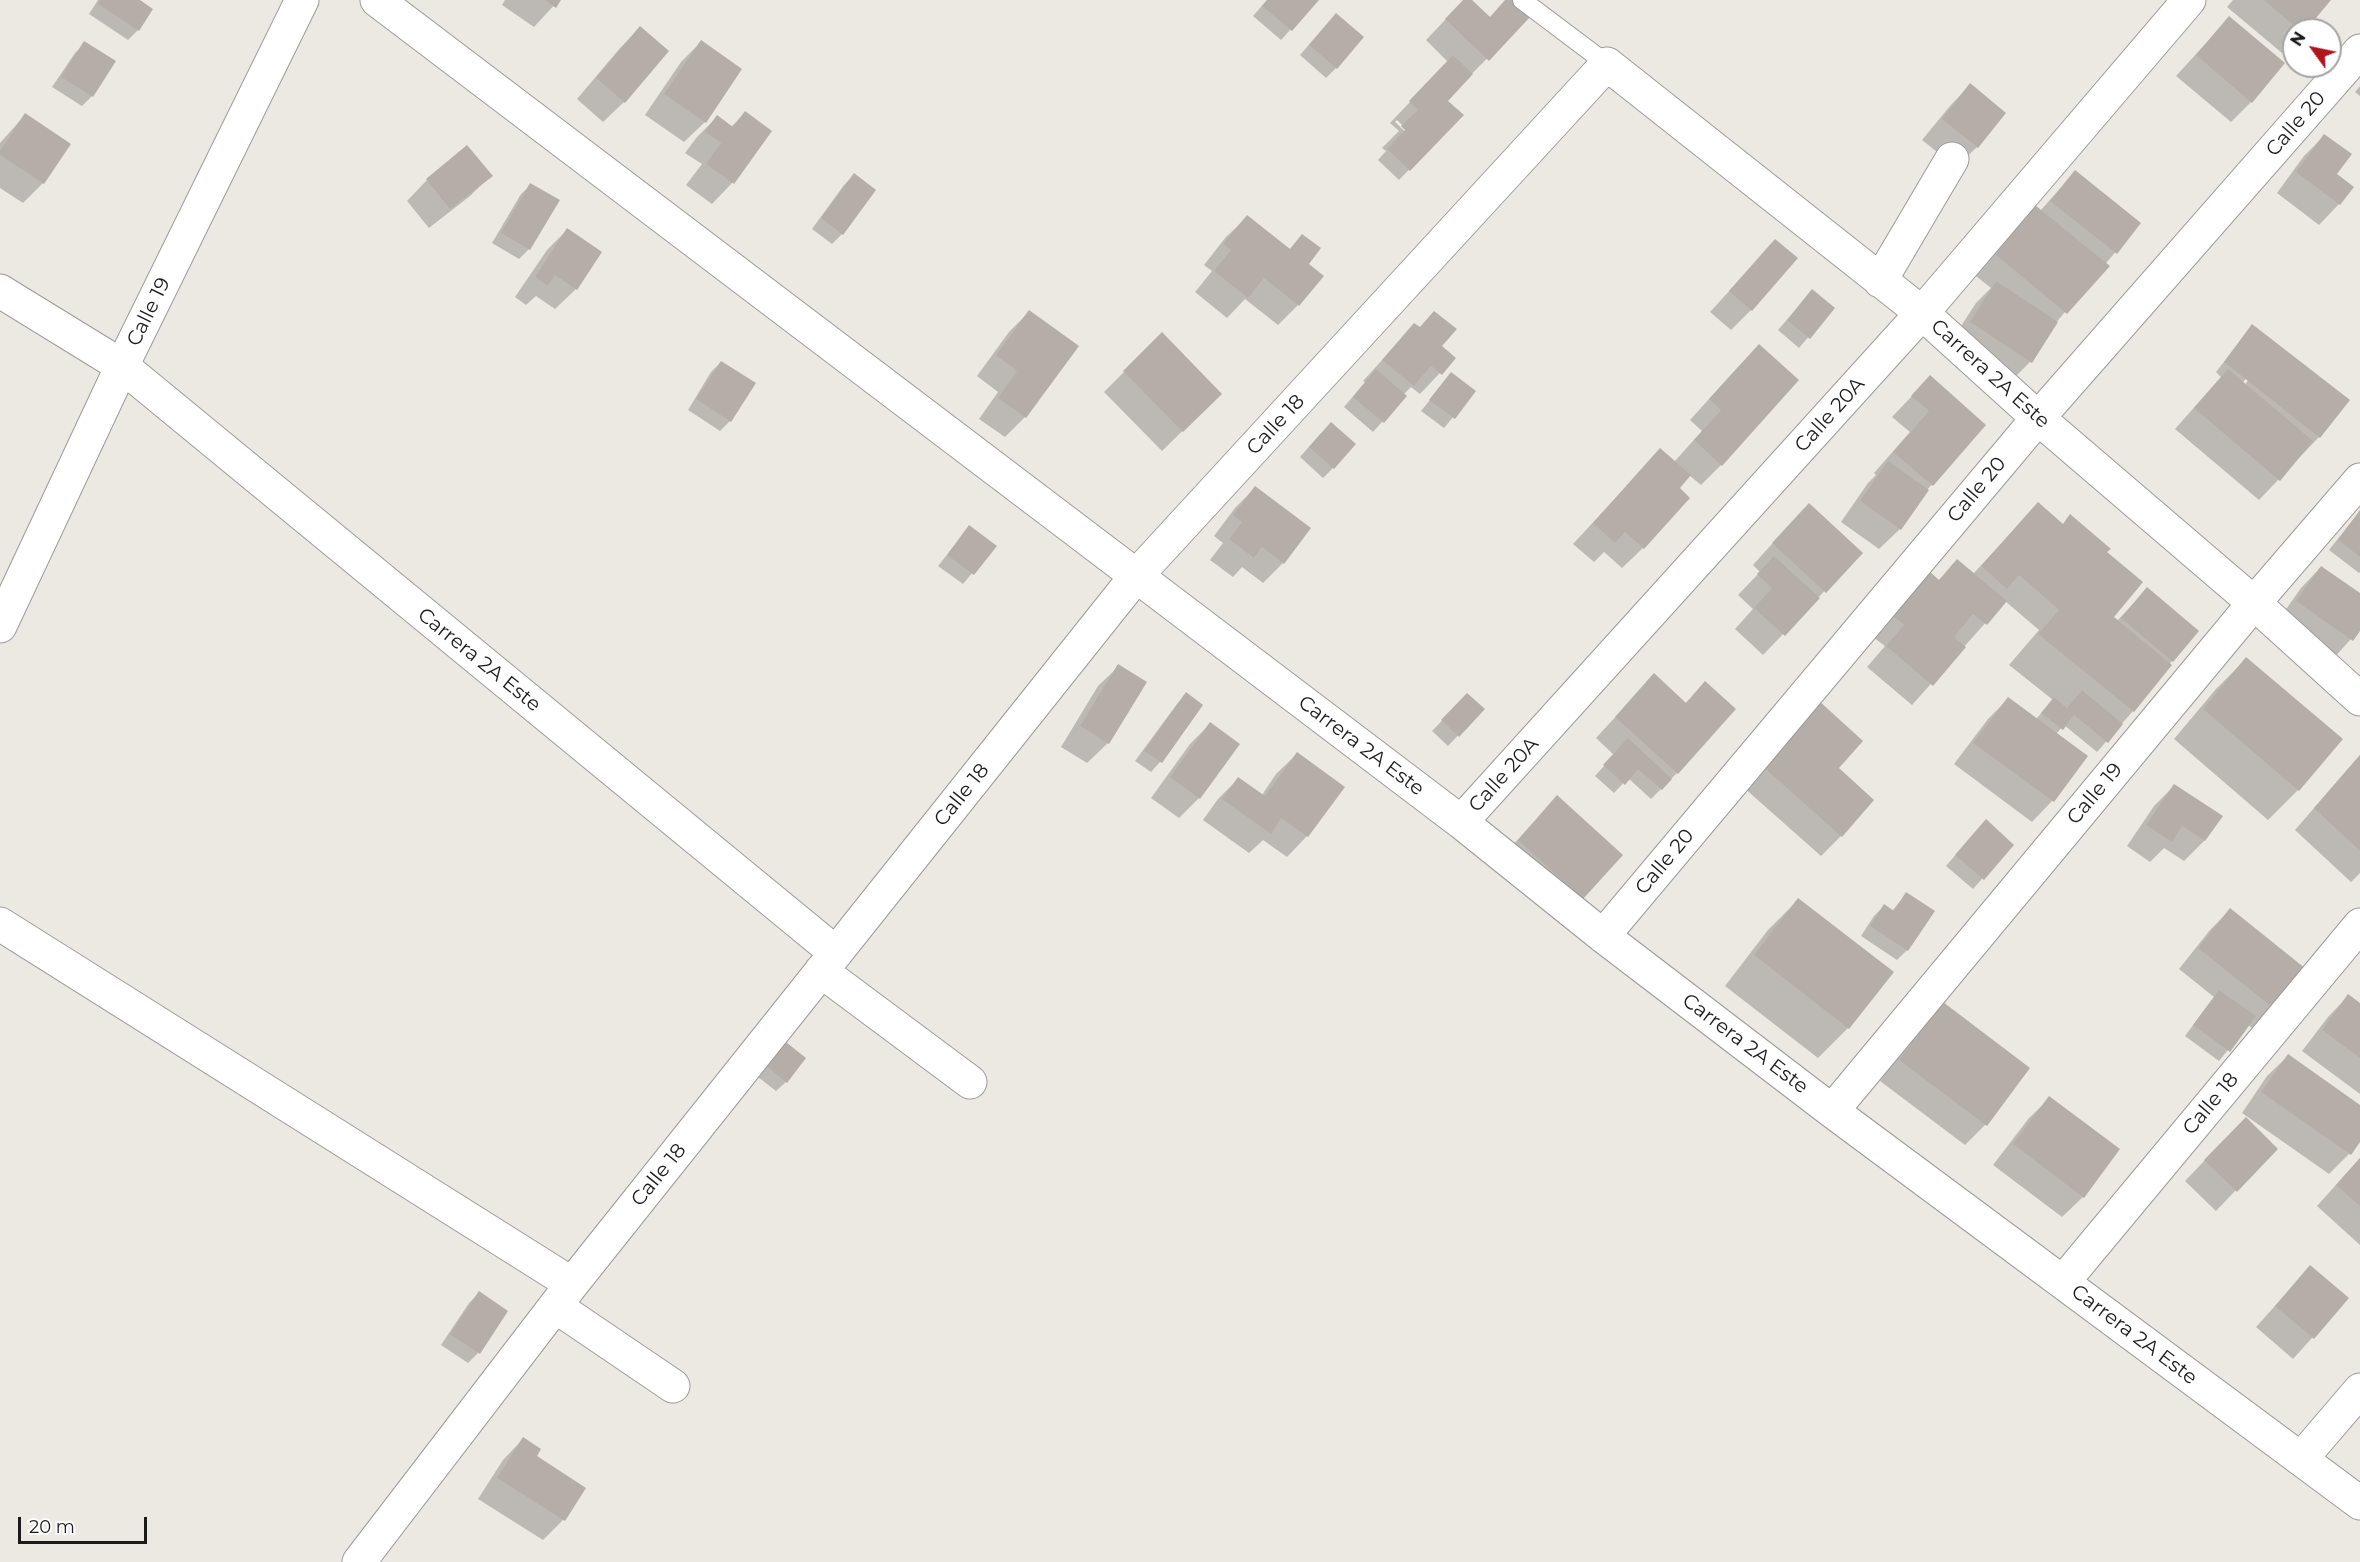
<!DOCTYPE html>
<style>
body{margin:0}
#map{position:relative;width:2360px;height:1562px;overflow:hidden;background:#ece8e2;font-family:Montserrat,sans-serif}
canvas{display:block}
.north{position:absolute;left:2282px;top:18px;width:60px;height:60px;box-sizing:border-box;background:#fff;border:2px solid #a4a4a4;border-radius:50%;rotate:303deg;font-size:16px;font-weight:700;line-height:24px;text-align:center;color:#1b1b1b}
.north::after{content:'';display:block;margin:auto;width:21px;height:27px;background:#b1161f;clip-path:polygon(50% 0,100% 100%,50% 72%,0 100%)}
.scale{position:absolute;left:18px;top:1517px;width:129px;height:27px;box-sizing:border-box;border:3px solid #1b1b1b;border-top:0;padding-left:8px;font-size:18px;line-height:21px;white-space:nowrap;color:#1b1b1b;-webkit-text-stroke:4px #fff;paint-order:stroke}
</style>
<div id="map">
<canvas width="2360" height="1562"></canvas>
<div class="north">N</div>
<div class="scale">20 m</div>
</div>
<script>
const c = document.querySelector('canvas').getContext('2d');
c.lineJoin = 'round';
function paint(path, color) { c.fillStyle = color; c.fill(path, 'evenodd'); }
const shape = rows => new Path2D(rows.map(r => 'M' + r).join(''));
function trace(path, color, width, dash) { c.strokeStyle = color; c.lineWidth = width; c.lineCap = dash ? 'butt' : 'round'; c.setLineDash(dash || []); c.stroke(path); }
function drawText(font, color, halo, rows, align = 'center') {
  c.font = font + ' Montserrat,sans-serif'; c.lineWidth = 4.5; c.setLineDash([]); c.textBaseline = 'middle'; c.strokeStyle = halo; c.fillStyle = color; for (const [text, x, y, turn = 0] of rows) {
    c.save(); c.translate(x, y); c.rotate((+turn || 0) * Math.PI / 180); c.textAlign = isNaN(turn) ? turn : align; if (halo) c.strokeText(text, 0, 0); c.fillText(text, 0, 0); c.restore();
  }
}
paint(shape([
 [98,0,137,0,151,9,138,30,128,40,89,14],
 [505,0,559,0,534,27,502,5],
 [1267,0,1317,0,1281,40,1253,16],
 [1464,0,1470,0,1489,18,1509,0,1528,17,1446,100,1428,150,1397,120,1395,122,1426,152,1399,180,1378,160,1386,151,1382,148,1399,131,1390,123,1448,62,1426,40],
 [2233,0,2329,0,2304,30,2294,30,2294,40,2282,53,2227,7],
 [2229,18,2251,102,2231,122,2176,76],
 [1326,25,1336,68,1326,78,1300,55],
 [640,28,624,102,603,122,577,99,620,48],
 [701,42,705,122,684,142,645,115,681,62],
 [85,43,114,62,92,96,82,106,52,87,75,53],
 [1970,85,2004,113,1977,147,1956,167,1922,140,1950,106],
 [2360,86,2360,96,2355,92],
 [745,113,770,131,732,183,712,204,686,185,702,164,685,153,697,137,717,117,731,127],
 [25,115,43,183,23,203,0,188,0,143],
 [2324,136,2335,174,2352,187,2339,204,2319,225,2277,193,2304,156],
 [467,147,490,176,470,196,429,228,407,201,427,180],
 [2075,172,2139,224,2054,325,2030,362,2010,382,1950,343,1976,303,1991,288,1971,272,2040,211],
 [854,175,874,190,842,234,832,244,812,229,844,185],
 [531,185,529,249,519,259,492,243,521,194],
 [1247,217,1289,250,1302,236,1306,264,1298,305,1278,325,1245,299,1227,318,1195,292,1212,271,1204,265,1226,237],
 [567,230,576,289,555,309,536,296,526,305,515,297,547,250],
 [1775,241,1751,310,1731,330,1710,312],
 [1812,291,1833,308,1799,348,1778,330],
 [1029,312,1025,417,1005,437,979,419,998,392,977,376,1009,332],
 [1414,325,1454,358,1420,394,1411,387,1403,395,1405,396,1373,432,1344,407,1365,382,1363,381],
 [2252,326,2319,437,2259,500,2175,429,2221,377,2216,372],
 [2258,363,2260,365,2243,387,2241,385],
 [1162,334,1220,394,1162,451,1104,392],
 [721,362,730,421,720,431,688,410,711,372],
 [1739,366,1721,465,1701,485,1689,475,1678,489,1643,548,1622,568,1604,552,1594,562,1573,544,1660,450,1674,462,1702,431,1690,420],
 [1451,374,1474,392,1444,428,1421,411],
 [1930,377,1984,425,1927,490,1900,529,1879,549,1841,522,1868,483,1876,475,1874,473,1910,432,1892,417],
 [1321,433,1333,468,1323,478,1300,457],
 [1255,488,1283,563,1263,583,1242,567,1233,577,1210,560,1223,543,1214,536,1235,508],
 [2038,504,2062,525,2071,516,2105,553,2111,618,2116,622,2147,589,2172,661,2133,711,2097,752,2064,725,2056,734,2086,756,2052,801,2032,822,1954,764,1988,719,2008,699,2036,719,2053,700,2009,665,2039,630,2005,601,1912,705,1867,667,1885,646,1873,637,1909,593,1938,581,1957,561,1973,574],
 [2360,511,2360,572,2359,573,2329,550],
 [1789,525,1861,553,1763,655,1735,629,1753,609,1738,595,1760,572,1753,565],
 [969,527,995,546,963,584,938,566],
 [2321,567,2360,595,2360,629,2332,660,2277,622,2301,588],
 [2246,659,2298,790,2268,820,2174,739,2216,689],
 [1119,666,1108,743,1087,763,1061,747,1098,686],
 [1654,675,1685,704,1705,683,1734,709,1677,773,1651,799,1628,778,1614,793,1595,776,1614,755,1596,738],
 [1186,694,1201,705,1160,762,1151,772,1135,761,1177,704],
 [1467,695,1483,709,1448,746,1432,731],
 [1818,703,1836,768,1841,836,1821,856,1742,786],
 [1210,724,1199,798,1179,818,1151,798,1190,744],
 [1297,754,1342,787,1307,836,1287,857,1263,840,1249,853,1203,820,1218,799,1238,779,1262,795,1276,774],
 [2360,755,2360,873,2351,882,2295,830],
 [2174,786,2220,816,2204,841,2184,861,2164,848,2150,862,2127,846,2154,806],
 [1557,797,1582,898,1498,861],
 [1976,831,2012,845,1973,889,1946,866],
 [1906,894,1907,950,1897,960,1861,936,1874,916,1884,906,1892,911],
 [1798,900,1848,1028,1818,1058,1725,986,1768,930],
 [2230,910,2272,1007,2252,1028,2248,1025,2219,1061,2185,1036,2214,997,2179,969,2210,930],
 [2348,996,2360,1005,2360,1094,2302,1051,2328,1017],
 [1943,1004,2028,1068,1985,1125,1965,1145,1880,1081,1922,1024],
 [768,1047,786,1082,776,1091,749,1070],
 [2288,1056,2360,1107,2360,1139,2349,1154,2329,1174,2242,1113,2267,1076],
 [2050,1098,2118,1150,2083,1197,2062,1217,1993,1165,2029,1118],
 [2225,1139,2236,1190,2216,1211,2185,1181],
 [2360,1158,2360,1245,2317,1206],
 [2310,1267,2347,1299,2293,1359,2256,1327],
 [479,1293,506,1311,478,1353,468,1363,441,1345,469,1303],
 [523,1439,535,1457,563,1520,543,1540,478,1499,503,1460]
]), '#0003');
paint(shape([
 [100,0,140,0,153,9,139,31,98,4],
 [545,0,561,0,556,8],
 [1267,0,1319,0,1292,31,1262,6],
 [1463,0,1472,0,1490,17,1505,0,1512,0,1530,17,1489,61,1445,19],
 [2264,0,2331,0,2306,30,2299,30],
 [1336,13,1364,37,1337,69,1309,45],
 [2229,16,2285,63,2252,103,2196,55],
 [640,26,669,51,625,103,596,78],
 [701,40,742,69,706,123,664,94],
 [84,41,116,61,93,97,61,77],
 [1453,55,1473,74,1448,101,1464,115,1410,171,1387,149,1405,130,1401,126,1418,110,1409,101],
 [1970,83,2006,113,1978,148,1942,119],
 [745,111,772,131,734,184,706,164,721,143,705,132,717,115,733,127],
 [25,113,71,144,44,184,0,155,0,151],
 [2324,134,2352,154,2337,174,2354,187,2340,205,2296,172],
 [467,145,493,176,450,209,426,179],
 [2075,170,2141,223,2117,254,2050,201],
 [854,173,876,190,843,235,821,218],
 [530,183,560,200,530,250,501,233],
 [2030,201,2110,266,2067,314,1991,251],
 [1247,215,1290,249,1302,234,1321,248,1309,264,1324,276,1299,306,1264,278,1248,298,1214,271,1231,250,1223,244],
 [567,228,602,252,577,290,555,275,548,286,535,277],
 [1775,239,1798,258,1752,311,1729,291],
 [1996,281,2058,322,2032,363,1970,322],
 [1812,289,1835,308,1810,339,1787,320],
 [1029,310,1079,346,1026,418,998,398,1017,371,996,355],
 [1434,311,1457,329,1442,346,1456,358,1442,375,1431,366,1414,386,1382,360,1414,323,1420,327],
 [2252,324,2350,400,2320,438,2224,362],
 [1162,332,1222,394,1183,432,1123,371],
 [1759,344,1799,380,1722,466,1694,440,1721,410,1709,399],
 [721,361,756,383,731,422,696,399],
 [1376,369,1407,396,1384,423,1353,397],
 [2228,369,2313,441,2280,481,2194,408],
 [1451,372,1476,391,1455,419,1429,400],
 [1930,375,1986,425,1933,486,1893,452,1929,411,1911,396],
 [1331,422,1356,444,1334,469,1309,447],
 [1660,448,1691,475,1680,488,1690,498,1644,549,1625,532,1615,543,1593,523],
 [1888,461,1929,490,1901,530,1860,501],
 [1255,486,1311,528,1284,564,1262,547,1254,558,1229,539,1242,522,1233,515],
 [2038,502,2063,524,2070,514,2111,549,2107,552,2143,582,2114,617,2172,665,2134,712,2038,634,2059,610,2019,575,2007,589,1981,566],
 [1809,503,1863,553,1826,593,1772,543],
 [2360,510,2360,557,2338,540],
 [969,525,997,546,974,575,947,555],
 [1774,556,1820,598,1785,636,1754,608,1772,588,1757,574],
 [1957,559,2007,601,1987,625,1973,614,1954,637,1966,647,1933,686,1886,646,1904,625,1892,615,1929,571,1939,580],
 [2321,566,2360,593,2360,631,2353,641,2296,601],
 [2147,587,2199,631,2173,662,2121,618],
 [2246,657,2343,739,2299,791,2203,709],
 [1118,664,1147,682,1109,744,1080,726],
 [1654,673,1686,703,1705,681,1736,709,1678,774,1615,717],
 [2082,690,2123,724,2108,743,2074,715,2063,730,2041,713,2054,697,2067,708],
 [1186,692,1203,705,1162,763,1144,751],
 [1467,693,1485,709,1459,737,1441,720],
 [2008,697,2088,756,2054,802,1973,743],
 [1818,700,1863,741,1839,768,1874,800,1842,837,1761,765],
 [1210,722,1240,744,1200,799,1170,777],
 [1628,738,1672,779,1662,790,1638,769,1625,785,1603,765],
 [1297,752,1345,787,1308,837,1281,818,1271,834,1222,799,1238,777,1265,796],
 [2360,755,2360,851,2314,808],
 [2174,784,2223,816,2205,841,2182,826,2172,842,2146,825],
 [1557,795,1623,855,1583,899,1518,840],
 [1986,819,2014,845,1984,880,1955,855],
 [1906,892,1935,911,1908,951,1870,926,1884,904,1894,911],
 [1798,898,1894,972,1849,1029,1754,955],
 [2230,908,2306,969,2273,1008,2198,948],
 [2219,990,2256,1016,2230,1052,2193,1025],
 [2348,994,2360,1003,2360,1058,2322,1030],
 [1943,1002,2030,1068,1987,1126,1899,1060],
 [777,1035,806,1058,787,1083,758,1059],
 [2288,1054,2360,1105,2360,1142,2351,1155,2261,1092],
 [2049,1096,2120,1149,2084,1198,2013,1144],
 [2246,1117,2278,1149,2237,1192,2204,1160],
 [2360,1158,2360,1206,2336,1185],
 [2310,1265,2349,1298,2314,1339,2275,1306],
 [479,1291,508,1311,480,1354,450,1334],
 [523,1437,541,1449,537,1456,586,1488,565,1521,497,1478]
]), '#b5ada8');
const lane = shape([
 [1522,0,1607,64]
]);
const street = shape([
 [377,0,1461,822,1603,936,1832,1111,2360,1503],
 [1880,281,1952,159],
 [0,291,122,366,836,953],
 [0,626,122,366,302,0],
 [1461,822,1922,313,2189,0],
 [0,924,572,1284],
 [1603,936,2038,418,2360,51],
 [821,971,970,1082],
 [1832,1111,2254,603,2360,480],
 [2063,1282,2360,925],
 [555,1306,673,1386],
 [2301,1459,2360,1390],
 [359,1562,572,1284,1137,575,1607,64,1922,313,2038,418,2254,603,2360,699]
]);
trace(lane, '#9c9c9c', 20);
trace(street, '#9c9c9c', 35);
trace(lane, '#fff', 18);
trace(street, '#fff', 33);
drawText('20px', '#1b1b1b', '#fff', [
 ["Calle 20",2296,124,-49],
 ["Calle 19",149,312,-64],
 ["Carrera 2A Este",1990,374,42],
 ["Calle 20A",1830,415,-48],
 ["Calle 18",1276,425,-47],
 ["Calle 20",1977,490,-50],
 ["Carrera 2A Este",479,660,39],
 ["Carrera 2A Este",1361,746,37],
 ["Calle 20A",1504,775,-48],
 ["Calle 19",2095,794,-50],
 ["Calle 18",962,795,-51],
 ["Calle 20",1665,862,-50],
 ["Carrera 2A Este",1745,1044,37],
 ["Calle 18",2211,1104,-50],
 ["Calle 18",659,1175,-51],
 ["Carrera 2A Este",2134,1335,37]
]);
</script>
